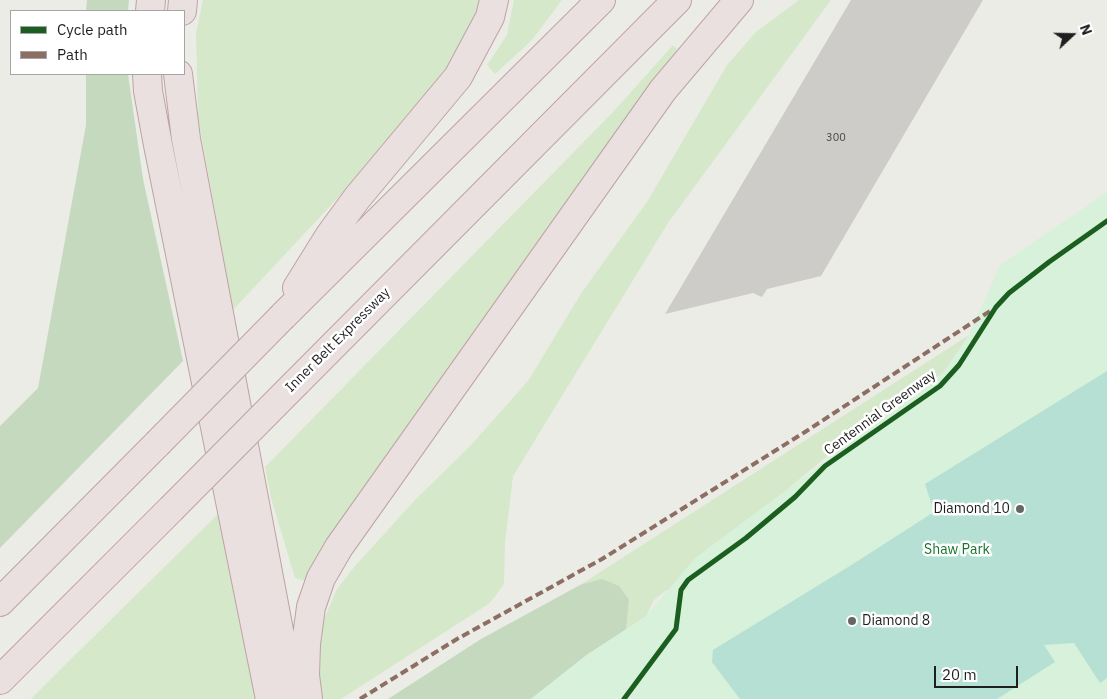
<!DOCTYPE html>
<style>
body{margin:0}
#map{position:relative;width:1107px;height:699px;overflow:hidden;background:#ecece7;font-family:"IBM Plex Sans",sans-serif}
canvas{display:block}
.legend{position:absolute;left:10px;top:10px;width:175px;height:65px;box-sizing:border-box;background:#fff;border:1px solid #a5a5a5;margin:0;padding:6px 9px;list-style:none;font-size:15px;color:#1e1e1e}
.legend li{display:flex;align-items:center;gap:10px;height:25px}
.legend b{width:25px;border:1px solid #a5a5a5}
.north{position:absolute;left:1047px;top:10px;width:50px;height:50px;-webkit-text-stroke:4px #fff;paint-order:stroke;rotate:69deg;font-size:14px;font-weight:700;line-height:20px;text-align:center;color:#1e1e1e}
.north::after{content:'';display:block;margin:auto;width:18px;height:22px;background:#1e1e1e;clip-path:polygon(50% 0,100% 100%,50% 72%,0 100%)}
.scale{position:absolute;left:934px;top:666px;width:84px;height:22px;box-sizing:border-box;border:2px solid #1e1e1e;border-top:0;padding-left:6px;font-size:15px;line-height:18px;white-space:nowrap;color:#1e1e1e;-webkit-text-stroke:4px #fff;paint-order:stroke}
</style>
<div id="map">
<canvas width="1107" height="699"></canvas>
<ul class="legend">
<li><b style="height:6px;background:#1b5e20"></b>Cycle path</li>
<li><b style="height:6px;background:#8d6e63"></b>Path</li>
</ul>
<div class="north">N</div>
<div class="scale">20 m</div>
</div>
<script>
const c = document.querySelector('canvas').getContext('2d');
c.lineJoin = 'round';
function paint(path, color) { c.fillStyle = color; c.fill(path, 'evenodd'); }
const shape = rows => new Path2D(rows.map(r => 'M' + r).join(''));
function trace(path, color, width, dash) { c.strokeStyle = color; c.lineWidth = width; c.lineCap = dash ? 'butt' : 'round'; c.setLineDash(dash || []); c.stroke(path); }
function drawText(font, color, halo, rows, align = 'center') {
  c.font = font + ' "IBM Plex Sans",sans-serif'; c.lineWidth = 5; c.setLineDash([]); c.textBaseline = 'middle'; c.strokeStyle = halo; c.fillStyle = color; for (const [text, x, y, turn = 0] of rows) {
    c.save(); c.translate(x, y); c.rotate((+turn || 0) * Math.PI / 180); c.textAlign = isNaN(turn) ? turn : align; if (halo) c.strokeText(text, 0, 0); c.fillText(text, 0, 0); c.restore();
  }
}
paint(shape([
 [203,0,481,0,472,36,418,112,233,310,198,118,196,33],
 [514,0,562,0,532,40,495,74,487,65,507,35],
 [799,0,831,0,668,223,513,476,505,543,504,584,490,603,341,699,318,699,317,651,325,617,337,589,355,566,414,501,471,445,528,381,582,292,647,202,727,65,756,32],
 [673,45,680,52,639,105,354,503,314,565,307,581,295,578,271,498,265,467,614,111],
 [969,335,943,373,911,397,848,439,790,487,760,517,678,586,665,591,654,600,646,616,626,631,629,601,580,585],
 [218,514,258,699,31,699,70,660]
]), '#d5e8c9');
paint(shape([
 [87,0,129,0,128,11,86,11],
 [86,74,128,74,143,179,183,361,0,548,0,426,38,388,86,125],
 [602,579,619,586,629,600,626,631,588,654,531,699,388,699,481,639,580,585]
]), '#c5d9bf');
paint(shape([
 [1107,192,1107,699,531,699,588,654,646,616,695,558,943,373,969,335,1000,265]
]), '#d7f1da');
paint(shape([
 [1107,371,1107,678,1100,683,1074,643,1044,645,1055,662,997,699,740,699,712,662,713,650,853,564,934,512,925,484]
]), '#b6e0d3');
paint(shape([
 [851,0,983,0,821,276,767,289,762,297,753,293,665,314]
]), '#cdccc8');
const highway = shape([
 [150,11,151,0],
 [182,11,183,0],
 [147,74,148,91,158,145,270,699],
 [178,74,186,139,281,641,295,698],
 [297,288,330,235,357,198,458,77,490,17,494,0],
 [283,316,601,0],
 [297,382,677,0],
 [0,602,157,444],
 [0,680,171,509],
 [308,699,305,675,306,644,311,607,321,578,339,547,663,90,739,0]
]);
trace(highway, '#bfa2a6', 30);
trace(highway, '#e9e0df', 28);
const highwayBridge = shape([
 [157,444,283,316],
 [171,509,297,382]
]);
trace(highwayBridge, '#bfa2a6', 30, []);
trace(highwayBridge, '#e9e0df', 28);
trace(shape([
 [360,699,457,639,602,559,805,432,990,311]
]), '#8d6e63', 4, [8, 4]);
trace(shape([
 [624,699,676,629,681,590,688,580,746,538,795,497,825,466,940,386,959,365,996,307,1009,293,1049,262,1107,221]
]), '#1b5e20', 5);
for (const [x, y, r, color] of [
 [1020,509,5,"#666664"],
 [852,621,5,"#666664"]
]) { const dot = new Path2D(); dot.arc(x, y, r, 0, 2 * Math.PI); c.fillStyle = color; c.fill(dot); trace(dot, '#fff', 2); }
drawText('11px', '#4a4a48', null, [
 ["300",836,138]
]);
drawText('14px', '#1e1e1e', '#fff', [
 ["Inner Belt Expressway",338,340,-45],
 ["Centennial Greenway",880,413,-36]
]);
drawText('14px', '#1e1e1e', '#fff', [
 ["Diamond 10",1010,509],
 ["Diamond 8",862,621,"left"]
], 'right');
drawText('14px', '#157429', '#fff', [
 ["Shaw Park",957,550]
]);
</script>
